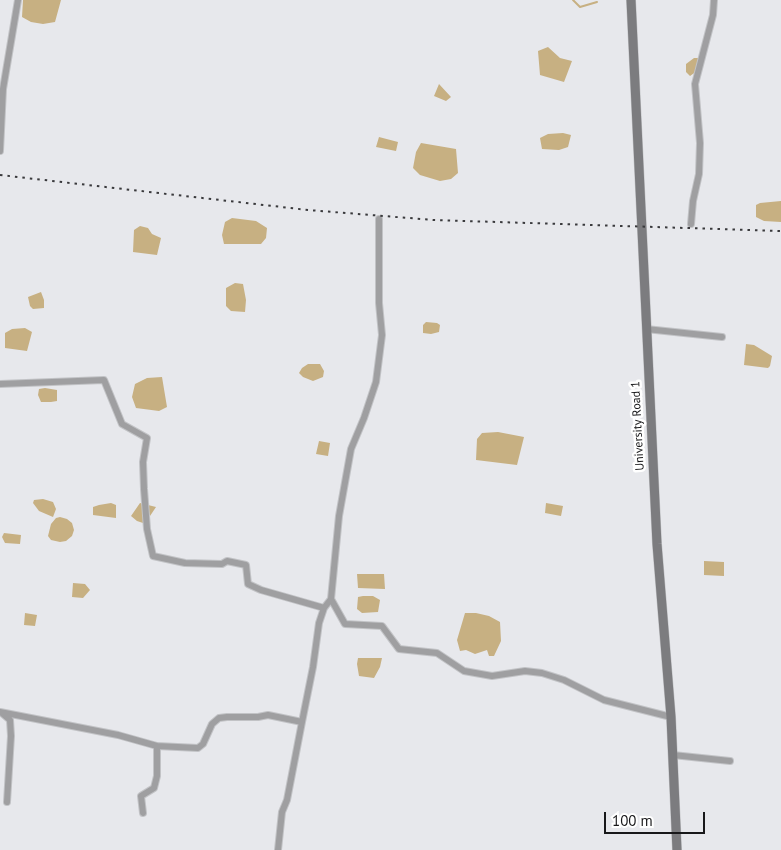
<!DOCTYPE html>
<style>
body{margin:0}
#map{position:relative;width:781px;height:850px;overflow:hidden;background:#e7e8ec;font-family:"PT Sans",sans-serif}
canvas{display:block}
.scale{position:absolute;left:604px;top:812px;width:101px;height:22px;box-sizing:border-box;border:2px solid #18181a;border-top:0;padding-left:6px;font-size:15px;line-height:18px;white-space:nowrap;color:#18181a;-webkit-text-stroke:4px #fff;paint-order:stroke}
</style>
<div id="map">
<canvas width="781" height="850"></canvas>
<div class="scale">100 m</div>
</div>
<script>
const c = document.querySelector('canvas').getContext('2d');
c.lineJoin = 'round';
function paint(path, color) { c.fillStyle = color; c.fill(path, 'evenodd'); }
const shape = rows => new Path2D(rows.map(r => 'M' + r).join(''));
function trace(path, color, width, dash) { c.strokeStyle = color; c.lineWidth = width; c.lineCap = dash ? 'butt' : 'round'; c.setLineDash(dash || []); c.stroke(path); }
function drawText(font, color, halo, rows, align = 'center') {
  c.font = font + ' "PT Sans",sans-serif'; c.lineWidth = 5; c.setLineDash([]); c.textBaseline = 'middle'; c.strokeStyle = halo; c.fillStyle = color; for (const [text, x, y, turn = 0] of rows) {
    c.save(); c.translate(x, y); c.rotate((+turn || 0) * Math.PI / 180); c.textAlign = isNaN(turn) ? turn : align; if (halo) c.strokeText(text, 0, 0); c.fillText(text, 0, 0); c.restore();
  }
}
paint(shape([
 [23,0,61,0,55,22,43,24,31,22,22,17],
 [548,47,560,58,572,61,564,82,540,75,538,51],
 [694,58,698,58,697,71,690,76,686,72,686,64],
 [439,84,451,97,446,101,434,96],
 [563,133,571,135,568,147,559,150,542,149,540,138,548,134],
 [379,137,398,142,396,151,376,147],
 [421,143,456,149,458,173,451,179,440,181,420,175,413,168,416,152],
 [781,201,781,222,764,221,756,217,756,205,760,203],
 [232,218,256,221,267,228,266,238,261,244,224,244,222,235,225,222],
 [140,226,148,228,152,234,161,238,157,255,133,252,134,230],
 [235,283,243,284,246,300,245,312,231,311,226,306,226,288],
 [41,292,44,300,44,308,33,309,30,306,28,297],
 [426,322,437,323,440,325,439,332,431,334,423,333,423,325],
 [25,328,32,332,27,351,5,348,5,333,12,329],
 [746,344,754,345,772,356,770,366,768,368,744,365],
 [308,364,320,364,324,371,323,377,313,381,303,377,299,373,302,368],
 [162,377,167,407,159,411,136,408,132,397,135,384,147,378],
 [45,388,57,390,57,401,51,402,41,402,38,395,39,389],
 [498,432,524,437,517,465,476,460,477,439,482,433],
 [319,441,330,443,328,456,316,454],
 [43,499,53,502,56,509,53,517,39,511,33,503,34,500],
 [111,503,116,505,116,518,93,515,93,507,99,505],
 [140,503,156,507,148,519,143,523,137,521,131,516],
 [546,503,563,506,561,516,545,513],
 [60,517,67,519,72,523,74,530,72,536,66,541,60,542,51,540,48,536,51,524,56,518],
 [4,533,21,535,20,544,5,543,2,537],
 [704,561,724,562,724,576,704,575],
 [357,574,384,574,385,589,358,588],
 [73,583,85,584,90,590,83,598,72,597],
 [363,596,373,596,380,600,378,612,362,613,357,609,358,597],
 [25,613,37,615,35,626,24,625],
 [465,613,476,613,489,616,500,622,501,641,494,656,489,656,487,650,475,654,466,650,460,651,457,640],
 [358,658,382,658,380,667,374,678,359,676,357,664]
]), '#c7b082');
trace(shape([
 [573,0,580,7,597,2]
]), '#c7b082', 2);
const minor = shape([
 [0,151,3,89,18,0],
 [691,224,693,201,699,174,700,143,695,84,713,15,714,0],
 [646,329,722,337],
 [0,384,104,380,122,424,147,438,143,462,144,489,147,529,153,556,185,563,222,564,227,561,246,565,248,584,261,590,324,608],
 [331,599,345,624,382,626,399,649,437,653,464,671,492,676,525,671,542,673,564,680,604,700,671,717],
 [0,712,118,735,157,746,198,748,203,744,212,724,219,718,227,717,258,717,268,715,302,722,287,800,282,812,278,850],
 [3,714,10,720,11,736,7,802],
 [302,722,313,667,319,623,324,608,331,599,339,516,351,449,364,418,376,382,382,335,379,303,379,219],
 [673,755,730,761],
 [143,813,141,796,154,788,157,776,157,746]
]);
const secondary = shape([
 [631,0,657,544,671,717,677,850]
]);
trace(minor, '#c2c3c6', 8);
trace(secondary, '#c2c3c6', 10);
trace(minor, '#9f9fa1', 6);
trace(secondary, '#7c7c7f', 9);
trace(shape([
 [0,175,308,210,434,220,781,231]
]), '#39393c', 2, [2.5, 5]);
drawText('12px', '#18181a', '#fff', [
 ["University Road 1",638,426,-93]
]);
</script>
